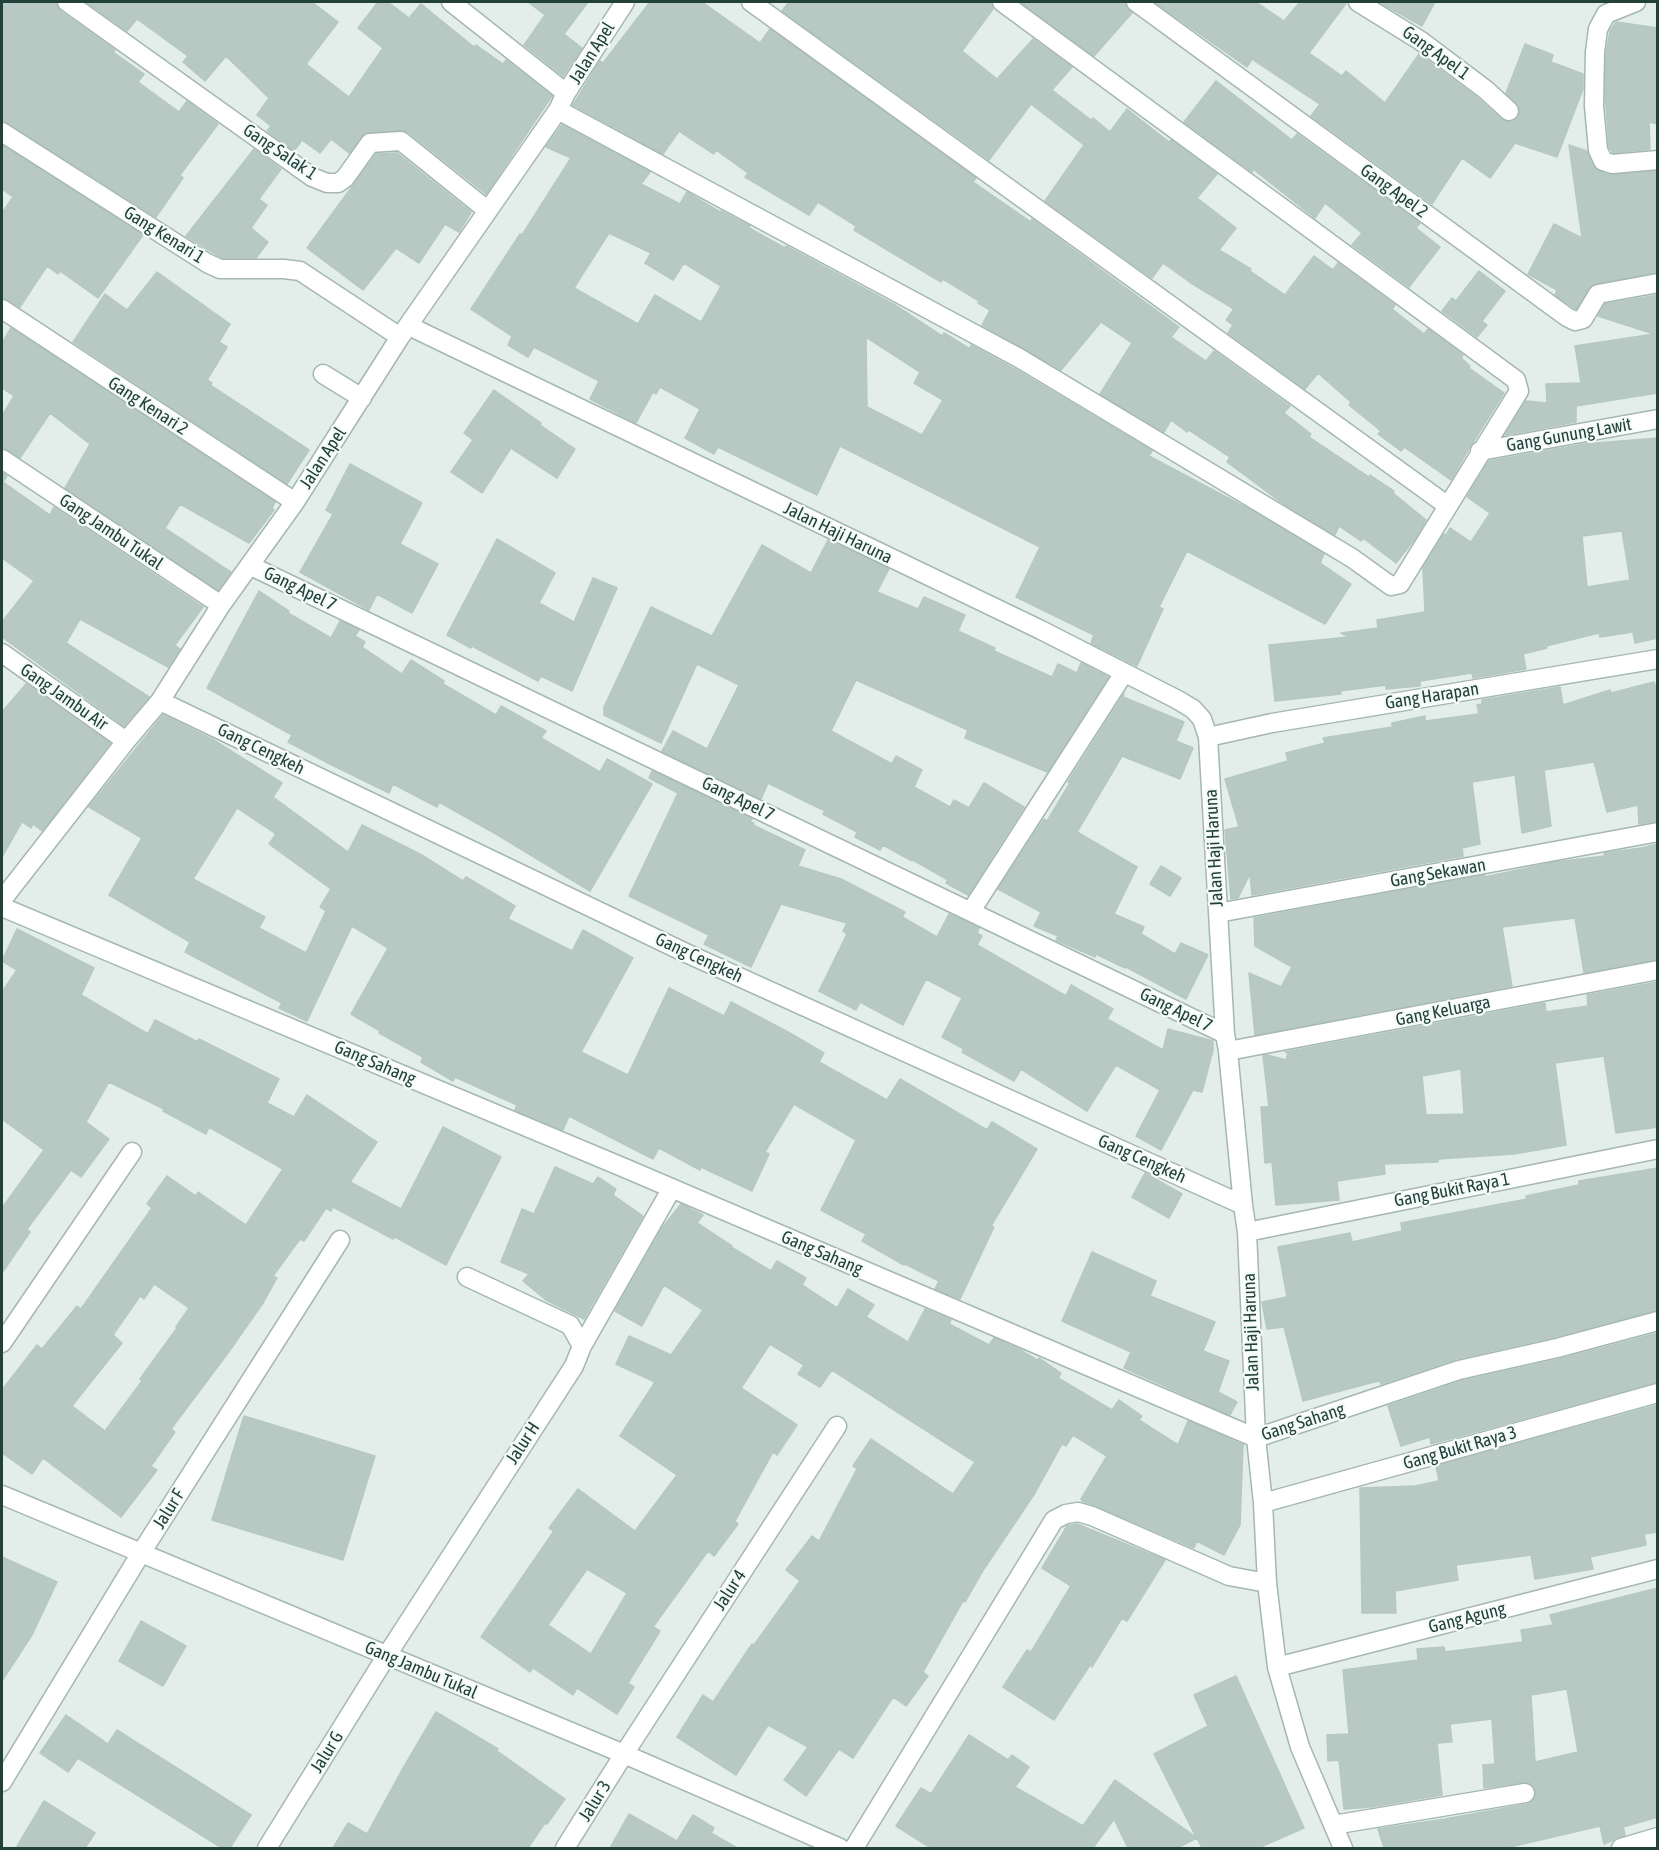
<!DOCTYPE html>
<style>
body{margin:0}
#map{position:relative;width:1659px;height:1850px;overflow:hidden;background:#e3eeea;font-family:"Asap Condensed",sans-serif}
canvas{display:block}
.frame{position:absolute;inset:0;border:3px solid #22413b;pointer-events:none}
</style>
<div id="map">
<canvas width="1659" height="1850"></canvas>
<div class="frame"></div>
</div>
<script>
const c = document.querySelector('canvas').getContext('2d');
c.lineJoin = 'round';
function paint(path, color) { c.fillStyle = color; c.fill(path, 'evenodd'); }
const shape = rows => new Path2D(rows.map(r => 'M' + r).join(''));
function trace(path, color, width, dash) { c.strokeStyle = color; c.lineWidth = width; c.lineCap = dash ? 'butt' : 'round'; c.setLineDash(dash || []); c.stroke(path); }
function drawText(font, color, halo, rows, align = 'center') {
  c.font = font + ' "Asap Condensed",sans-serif'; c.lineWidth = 4.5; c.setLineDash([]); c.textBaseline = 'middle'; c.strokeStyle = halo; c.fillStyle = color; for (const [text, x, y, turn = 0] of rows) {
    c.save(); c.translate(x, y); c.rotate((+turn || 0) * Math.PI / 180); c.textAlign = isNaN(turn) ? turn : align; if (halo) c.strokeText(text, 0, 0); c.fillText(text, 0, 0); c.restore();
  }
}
const building = shape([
 [2,2,56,2,60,11,115,50,113,52,144,74,138,82,179,112,187,101,218,124,180,175,183,178,156,217,8,123,2,121,2,2],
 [86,2,312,2,338,22,306,64,349,97,383,48,358,28,378,2,388,2,409,18,421,4,474,47,476,45,503,64,506,60,552,96,486,194,408,132,401,130,365,133,349,153,331,139,320,153,302,140,294,151,267,131,271,126,257,115,269,98,226,56,205,81,183,62,188,56,137,19,127,31,86,2],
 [528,2,588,2,564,34,582,48,563,76,524,45,545,15,528,2],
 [650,2,702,2,760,43,770,29,976,178,973,182,1031,222,1032,219,1179,327,1171,337,1206,361,1214,351,1290,406,1284,413,1311,434,1309,437,1369,477,1370,475,1394,491,1393,493,1426,520,1414,540,1396,563,1363,538,1361,541,1339,526,1335,535,1282,503,1227,462,1230,457,1189,430,1187,432,1171,420,1164,432,1100,394,1132,343,1101,322,1061,370,982,325,990,310,978,303,979,301,943,279,941,282,854,230,856,226,818,202,809,215,745,177,748,173,716,150,714,154,679,131,663,154,573,105,600,61,603,63,650,2],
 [789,2,991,2,993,9,962,51,997,79,1033,39,1072,67,1052,90,1091,120,1093,118,1110,132,1127,109,1169,142,1171,140,1217,174,1197,198,1236,228,1219,250,1251,269,1250,271,1285,295,1314,256,1333,270,1338,263,1395,305,1392,309,1424,334,1428,329,1463,355,1461,358,1470,366,1469,368,1504,393,1470,447,1451,480,1404,447,1401,451,1378,434,1381,431,1349,405,1351,402,1318,373,1305,389,1228,333,1233,325,1226,320,1234,309,1191,283,1163,263,1152,278,1045,201,1084,145,1031,104,989,160,782,11,789,2],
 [1020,2,1125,2,1126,7,1132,13,1094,56,1020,2],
 [1154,2,1256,2,1284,21,1300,2,1347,2,1309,53,1342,76,1346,71,1385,103,1419,54,1479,99,1501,119,1507,122,1513,121,1518,118,1520,108,1506,93,1525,44,1553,55,1551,62,1583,74,1583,89,1557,157,1515,143,1490,178,1462,158,1432,204,1311,116,1320,104,1252,59,1247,67,1154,2],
 [1379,2,1435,2,1422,26,1379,2],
 [1616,22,1658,28,1658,124,1649,122,1650,149,1613,153,1609,147,1605,94,1606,53,1610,31,1616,22],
 [1216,81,1292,140,1297,134,1420,223,1416,228,1440,247,1409,287,1352,245,1362,233,1325,203,1315,218,1253,169,1252,172,1184,122,1216,81],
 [562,125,650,172,641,184,680,204,687,192,720,212,721,211,750,226,749,228,785,248,786,246,895,305,942,336,944,333,970,349,971,345,1013,368,1152,451,1149,456,1247,508,1324,554,1320,563,1351,584,1325,624,1187,551,1159,607,1163,609,1137,666,1091,643,1094,635,1016,597,1040,547,840,446,817,495,718,447,714,454,685,438,700,409,660,387,656,394,653,392,636,423,590,399,599,381,534,347,528,357,508,345,512,336,471,309,520,234,522,235,571,158,546,147,562,125],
 [609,233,651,253,645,263,673,280,684,263,721,286,701,322,655,295,638,324,574,288,609,233],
 [866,337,920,372,914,383,943,400,922,435,867,407,866,337],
 [2,145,143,235,98,298,60,271,58,274,47,266,20,307,8,300,2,298,2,213,13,197,2,189,2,145],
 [1569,145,1587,151,1595,169,1608,175,1658,171,1658,272,1592,285,1576,309,1555,295,1557,290,1528,274,1554,224,1582,238,1569,145],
 [254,149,281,169,259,199,267,205,251,228,268,242,256,258,222,258,186,236,254,149],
 [397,153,471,212,459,232,445,224,419,263,396,248,363,290,307,248,376,154,397,153],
 [1479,271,1505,291,1482,321,1487,325,1477,337,1442,311,1452,298,1456,301,1479,271],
 [157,272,230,324,219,342,227,347,207,380,212,383,210,385,309,450,287,484,73,342,105,294,127,310,157,272],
 [1658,295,1657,393,1576,406,1576,422,1505,435,1526,401,1547,403,1546,384,1581,383,1575,346,1654,334,1598,316,1605,304,1658,295],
 [11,328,275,502,272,508,274,510,249,543,180,504,165,528,231,572,218,590,65,488,90,444,50,413,20,458,8,450,2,448,2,416,14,396,2,388,2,343,11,328],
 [494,390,541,423,540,425,575,449,557,478,511,448,482,493,451,472,473,440,464,433,494,390],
 [1658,438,1658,638,1635,643,1633,632,1600,637,1599,633,1546,646,1547,648,1523,654,1526,669,1473,678,1472,673,1420,681,1420,686,1386,689,1386,685,1340,691,1341,694,1275,701,1269,645,1349,637,1341,633,1378,628,1377,620,1425,612,1423,568,1444,534,1446,535,1450,528,1471,542,1490,513,1467,497,1489,461,1584,444,1658,438],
 [1622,531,1630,580,1587,587,1582,536,1622,531],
 [350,464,422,503,400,544,438,564,412,613,377,594,369,610,300,572,333,514,326,510,350,464],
 [2,472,7,476,3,482,50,515,54,507,203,607,175,645,180,649,168,667,80,619,66,643,149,697,124,726,2,637,2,622,34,581,2,558,2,472],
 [497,539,555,573,539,603,574,622,593,578,617,588,572,691,541,676,538,681,472,646,471,648,447,635,497,539],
 [828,540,889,569,877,592,918,609,924,597,965,615,958,631,995,648,994,651,1052,677,1058,664,1077,673,1081,663,1108,677,1047,772,965,738,968,730,856,680,831,731,892,764,896,756,922,770,914,787,950,807,954,800,969,808,984,783,1024,807,968,895,946,883,948,880,913,860,912,861,883,845,880,850,855,837,857,832,823,814,825,811,768,783,761,799,662,751,673,731,707,749,739,685,697,664,661,743,604,715,604,707,651,607,712,636,762,545,811,573,828,540],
 [259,591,289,611,288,613,331,638,340,621,359,630,355,636,365,642,362,647,402,674,411,660,444,681,443,684,496,715,501,706,546,731,541,738,600,772,607,759,652,784,590,891,496,834,439,802,437,807,393,784,389,793,332,765,288,742,292,735,207,688,259,591],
 [1654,682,1658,695,1658,821,1639,824,1638,805,1607,812,1594,762,1544,770,1551,826,1522,833,1515,775,1472,782,1480,844,1462,848,1463,856,1252,895,1250,874,1238,898,1231,899,1225,830,1239,827,1225,779,1288,761,1286,753,1325,743,1323,738,1392,727,1392,723,1425,716,1425,721,1479,714,1477,705,1482,704,1482,700,1560,687,1563,705,1610,690,1611,693,1654,682],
 [26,684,110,743,42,831,33,824,31,828,22,822,2,857,2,712,26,684],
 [1124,694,1123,697,1184,722,1176,741,1193,748,1180,779,1122,756,1077,832,1137,867,1114,914,1144,927,1141,934,1175,954,1181,943,1208,955,1186,999,1126,967,1125,968,1096,954,1095,957,1056,940,1058,936,1034,926,1041,912,998,889,1044,819,1047,821,1070,783,1068,782,1124,694],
 [163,715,212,739,282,783,273,797,348,852,362,825,420,854,463,881,466,877,515,906,508,919,572,951,583,930,633,958,581,1052,628,1075,669,988,724,1016,731,1002,788,1032,824,1053,819,1062,887,1100,900,1079,987,1130,992,1122,1037,1149,991,1226,994,1227,960,1299,935,1289,939,1281,905,1264,904,1265,862,1241,866,1234,821,1210,856,1140,794,1104,765,1152,769,1154,752,1191,701,1167,700,1170,659,1148,653,1159,569,1116,563,1130,515,1110,517,1105,455,1077,453,1081,421,1062,423,1057,379,1033,380,1031,351,1014,388,948,352,926,307,1021,279,1008,282,1003,185,952,190,942,109,895,142,838,89,807,163,715],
 [237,808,276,834,269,844,331,889,320,907,326,911,306,953,259,928,265,917,193,879,237,808],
 [652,771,752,819,750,822,754,823,753,825,805,850,798,866,841,879,905,912,902,917,937,937,949,914,979,928,977,933,982,936,977,945,1066,996,1071,985,1113,1009,1107,1019,1163,1050,1168,1029,1213,1041,1213,1050,1202,1092,1193,1090,1161,1150,1136,1136,1160,1090,1116,1065,1087,1111,1021,1069,1014,1081,962,1052,964,1049,942,1037,962,998,926,979,903,1025,860,1002,856,1010,819,991,847,934,843,931,847,923,781,904,751,967,704,944,709,935,629,896,678,793,649,778,652,771],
 [1658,844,1658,959,1584,973,1575,918,1502,927,1512,986,1255,1035,1249,973,1281,987,1292,967,1255,946,1254,918,1485,875,1485,877,1555,862,1605,856,1604,853,1641,848,1658,844],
 [1161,866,1181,878,1170,896,1150,884,1161,866],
 [17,929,94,968,81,995,148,1034,155,1020,198,1042,199,1039,279,1079,267,1103,294,1117,307,1095,377,1142,350,1182,401,1209,443,1127,501,1157,446,1265,395,1237,393,1239,333,1207,331,1211,326,1208,304,1241,300,1239,273,1276,277,1278,263,1303,228,1353,171,1429,175,1432,151,1466,157,1470,121,1517,43,1458,32,1474,2,1453,2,1390,37,1345,42,1349,77,1306,81,1309,152,1208,147,1204,167,1176,196,1196,198,1192,246,1225,283,1169,209,1127,206,1134,163,1111,164,1109,109,1082,86,1122,109,1139,81,1177,71,1170,27,1229,30,1232,2,1273,2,1208,44,1150,2,1119,2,992,17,970,2,961,17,929],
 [154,1284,189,1308,176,1327,177,1328,140,1379,142,1381,105,1431,72,1406,122,1343,113,1335,140,1296,144,1299,154,1284],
 [1658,982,1658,1127,1616,1133,1604,1056,1555,1063,1566,1145,1514,1154,1438,1159,1438,1162,1384,1164,1385,1174,1337,1181,1339,1200,1276,1205,1272,1162,1265,1163,1261,1107,1269,1107,1263,1056,1267,1055,1286,1060,1288,1053,1285,1052,1545,1003,1546,1012,1588,1006,1587,995,1658,982],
 [1461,1069,1464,1114,1426,1115,1422,1076,1461,1069],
 [555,1167,593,1184,598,1177,616,1189,613,1195,643,1216,584,1319,546,1300,523,1281,529,1274,501,1262,522,1209,534,1214,555,1167],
 [1658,1168,1658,1310,1554,1337,1456,1359,1381,1384,1380,1381,1374,1382,1303,1401,1284,1327,1267,1329,1262,1302,1287,1297,1278,1247,1350,1233,1352,1242,1402,1231,1401,1223,1527,1199,1526,1196,1579,1185,1579,1181,1658,1168],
 [1145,1173,1182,1194,1169,1218,1132,1197,1145,1173],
 [681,1204,703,1215,697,1223,732,1246,731,1247,771,1271,777,1261,806,1278,802,1285,837,1308,848,1289,874,1305,866,1317,908,1342,925,1309,951,1320,949,1324,989,1345,994,1338,1019,1349,1037,1360,1039,1358,1061,1373,1058,1378,1112,1410,1119,1400,1142,1416,1139,1420,1178,1445,1188,1421,1243,1445,1240,1525,1224,1555,1197,1541,1194,1548,1096,1506,1082,1501,1081,1499,1107,1456,1073,1435,1066,1446,1062,1444,1035,1493,984,1569,965,1602,963,1601,923,1672,928,1676,906,1706,893,1697,853,1758,839,1749,806,1796,784,1780,808,1747,768,1725,736,1775,677,1737,703,1695,713,1702,752,1644,754,1645,800,1581,786,1570,812,1536,819,1541,857,1469,853,1466,871,1439,953,1494,975,1462,832,1370,820,1387,798,1374,804,1365,770,1344,741,1388,797,1425,777,1455,773,1452,735,1521,738,1524,714,1556,708,1551,653,1627,660,1631,628,1683,634,1687,617,1714,577,1688,573,1695,533,1668,530,1672,481,1637,554,1531,549,1528,578,1489,635,1531,677,1475,620,1436,655,1382,616,1364,629,1336,671,1355,703,1310,664,1285,642,1326,615,1311,662,1228,681,1204],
 [587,1569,627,1593,591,1654,548,1625,587,1569],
 [1092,1252,1156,1281,1150,1296,1215,1322,1203,1351,1229,1361,1218,1392,1237,1402,1230,1415,1124,1368,1131,1352,1062,1321,1092,1252],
 [1658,1333,1658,1382,1431,1444,1430,1437,1401,1446,1388,1406,1462,1381,1560,1359,1658,1333],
 [1658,1405,1658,1532,1644,1534,1646,1545,1590,1557,1593,1569,1535,1579,1531,1555,1456,1565,1458,1580,1395,1591,1396,1613,1362,1613,1360,1488,1415,1486,1439,1481,1436,1466,1658,1405],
 [244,1416,375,1456,343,1560,212,1520,244,1416],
 [1077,1524,1165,1560,1127,1621,1122,1618,1092,1667,1090,1665,1054,1720,1003,1687,1027,1650,1031,1652,1071,1586,1042,1568,1067,1526,1077,1524],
 [2,1557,57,1582,32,1635,2,1681,2,1557],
 [1658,1588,1658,1817,1623,1827,1625,1835,1604,1844,1600,1826,1506,1848,1384,1848,1378,1829,1445,1819,1527,1804,1533,1801,1536,1791,1528,1782,1484,1788,1483,1765,1495,1764,1492,1719,1450,1724,1452,1742,1437,1743,1442,1795,1371,1807,1344,1809,1339,1760,1328,1761,1327,1735,1349,1734,1343,1670,1418,1660,1417,1649,1444,1647,1445,1652,1523,1642,1521,1630,1553,1625,1550,1615,1658,1588],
 [1567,1689,1578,1752,1535,1762,1531,1695,1567,1689],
 [141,1621,186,1646,163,1686,119,1661,141,1621],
 [1236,1676,1304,1828,1258,1848,1202,1848,1197,1838,1177,1848,1128,1848,1114,1819,1093,1848,931,1848,896,1826,921,1788,931,1794,969,1735,1008,1760,1012,1755,1029,1767,1015,1787,1083,1826,1115,1780,1196,1837,1154,1754,1208,1726,1194,1695,1236,1676],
 [436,1712,498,1749,497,1751,565,1799,547,1824,545,1823,528,1848,333,1848,348,1823,367,1834,402,1770,436,1712],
 [66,1715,108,1744,117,1730,251,1815,230,1848,222,1848,78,1758,68,1772,40,1753,66,1715],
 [44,1801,95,1833,85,1848,16,1848,44,1801],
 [629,1814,677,1841,693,1815,714,1828,711,1833,737,1848,610,1848,629,1814]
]);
paint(building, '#b8c9c3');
trace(building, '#b5c8c2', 1.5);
const minor = shape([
 [67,2,312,177,327,183,338,183,345,178,370,143,401,141,487,210],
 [451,2,566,93],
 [751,2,1448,506],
 [1136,2,1567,317,1575,321,1583,319,1598,294,1658,283],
 [1358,2,1421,41,1486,90,1509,111],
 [1636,2,1606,14,1598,29,1595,52,1594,106,1598,150,1603,161,1612,164,1658,160],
 [558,110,1019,358,1352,558,1391,586,1400,584,1519,391,1516,380,1002,2],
 [2,132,207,263,220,269,284,269,300,271,400,337],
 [2,309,295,502],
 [409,326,1041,630,1178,700,1193,709,1202,719,1208,737,1225,1034,1228,1051,1243,1205,1247,1232,1256,1438,1263,1503,1267,1583,1277,1667,1300,1747,1343,1848],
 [323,374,362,398],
 [1480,451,1658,419],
 [2,459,221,605],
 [251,566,1225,1034],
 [2,653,126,741],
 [160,701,686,953,1243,1205],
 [1208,737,1272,723,1658,659],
 [2,900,126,741,160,701,221,605,295,502,400,337,558,110,566,93,625,2],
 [2,907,627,1169,1256,1438,1459,1370,1557,1348,1658,1321],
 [971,911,1124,673],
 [1218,913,1658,832],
 [1228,1051,1658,970],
 [1247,1232,1658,1149],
 [2,1343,132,1152],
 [582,1346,672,1188],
 [2,1495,624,1754,840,1848],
 [1263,1503,1658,1393],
 [1277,1667,1658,1569],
 [2,1782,141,1553,340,1240],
 [1333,1825,1525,1793],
 [267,1848,387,1655,574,1366,582,1346,570,1325,467,1277],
 [565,1848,624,1754,837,1426],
 [854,1848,1054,1520,1066,1514,1078,1512,1092,1516,1229,1576,1267,1583],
 [1621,1848,1658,1837]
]);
trace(minor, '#a5b7b2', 21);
trace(minor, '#fff', 18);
drawText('18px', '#22413b', '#f4faf8', [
 ["Jalan Apel",592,53,-58],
 ["Gang Apel 1",1436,53,36],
 ["Gang Salak 1",280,152,34],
 ["Gang Apel 2",1394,191,36],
 ["Gang Kenari 1",164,235,32],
 ["Gang Kenari 2",148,406,33],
 ["Gang Gunung Lawit",1569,435,-10],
 ["Jalan Apel",323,458,-57],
 ["Gang Jambu Tukal",111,532,34],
 ["Jalan Haji Haruna",838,533,26],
 ["Gang Apel 7",300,589,26],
 ["Gang Harapan",1432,696,-9],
 ["Gang Jambu Air",64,697,35],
 ["Gang Cengkeh",261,749,26],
 ["Gang Apel 7",738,799,26],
 ["Jalan Haji Haruna",1214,848,-93],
 ["Gang Sekawan",1438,873,-10],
 ["Gang Cengkeh",699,958,25],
 ["Gang Apel 7",1176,1010,26],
 ["Gang Keluarga",1443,1011,-11],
 ["Gang Sahang",375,1063,23],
 ["Gang Cengkeh",1142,1159,24],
 ["Gang Bukit Raya 1",1452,1190,-11],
 ["Gang Sahang",822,1253,23],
 ["Jalan Haji Haruna",1251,1332,-92],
 ["Gang Sahang",1303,1422,-18],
 ["Jalur H",523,1443,-57],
 ["Gang Bukit Raya 3",1460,1448,-16],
 ["Jalur F",169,1509,-58],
 ["Jalur 4",730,1590,-57],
 ["Gang Agung",1467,1618,-14],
 ["Gang Jambu Tukal",421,1670,23],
 ["Jalur G",327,1752,-58],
 ["Jalur 3",595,1801,-58]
]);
</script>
